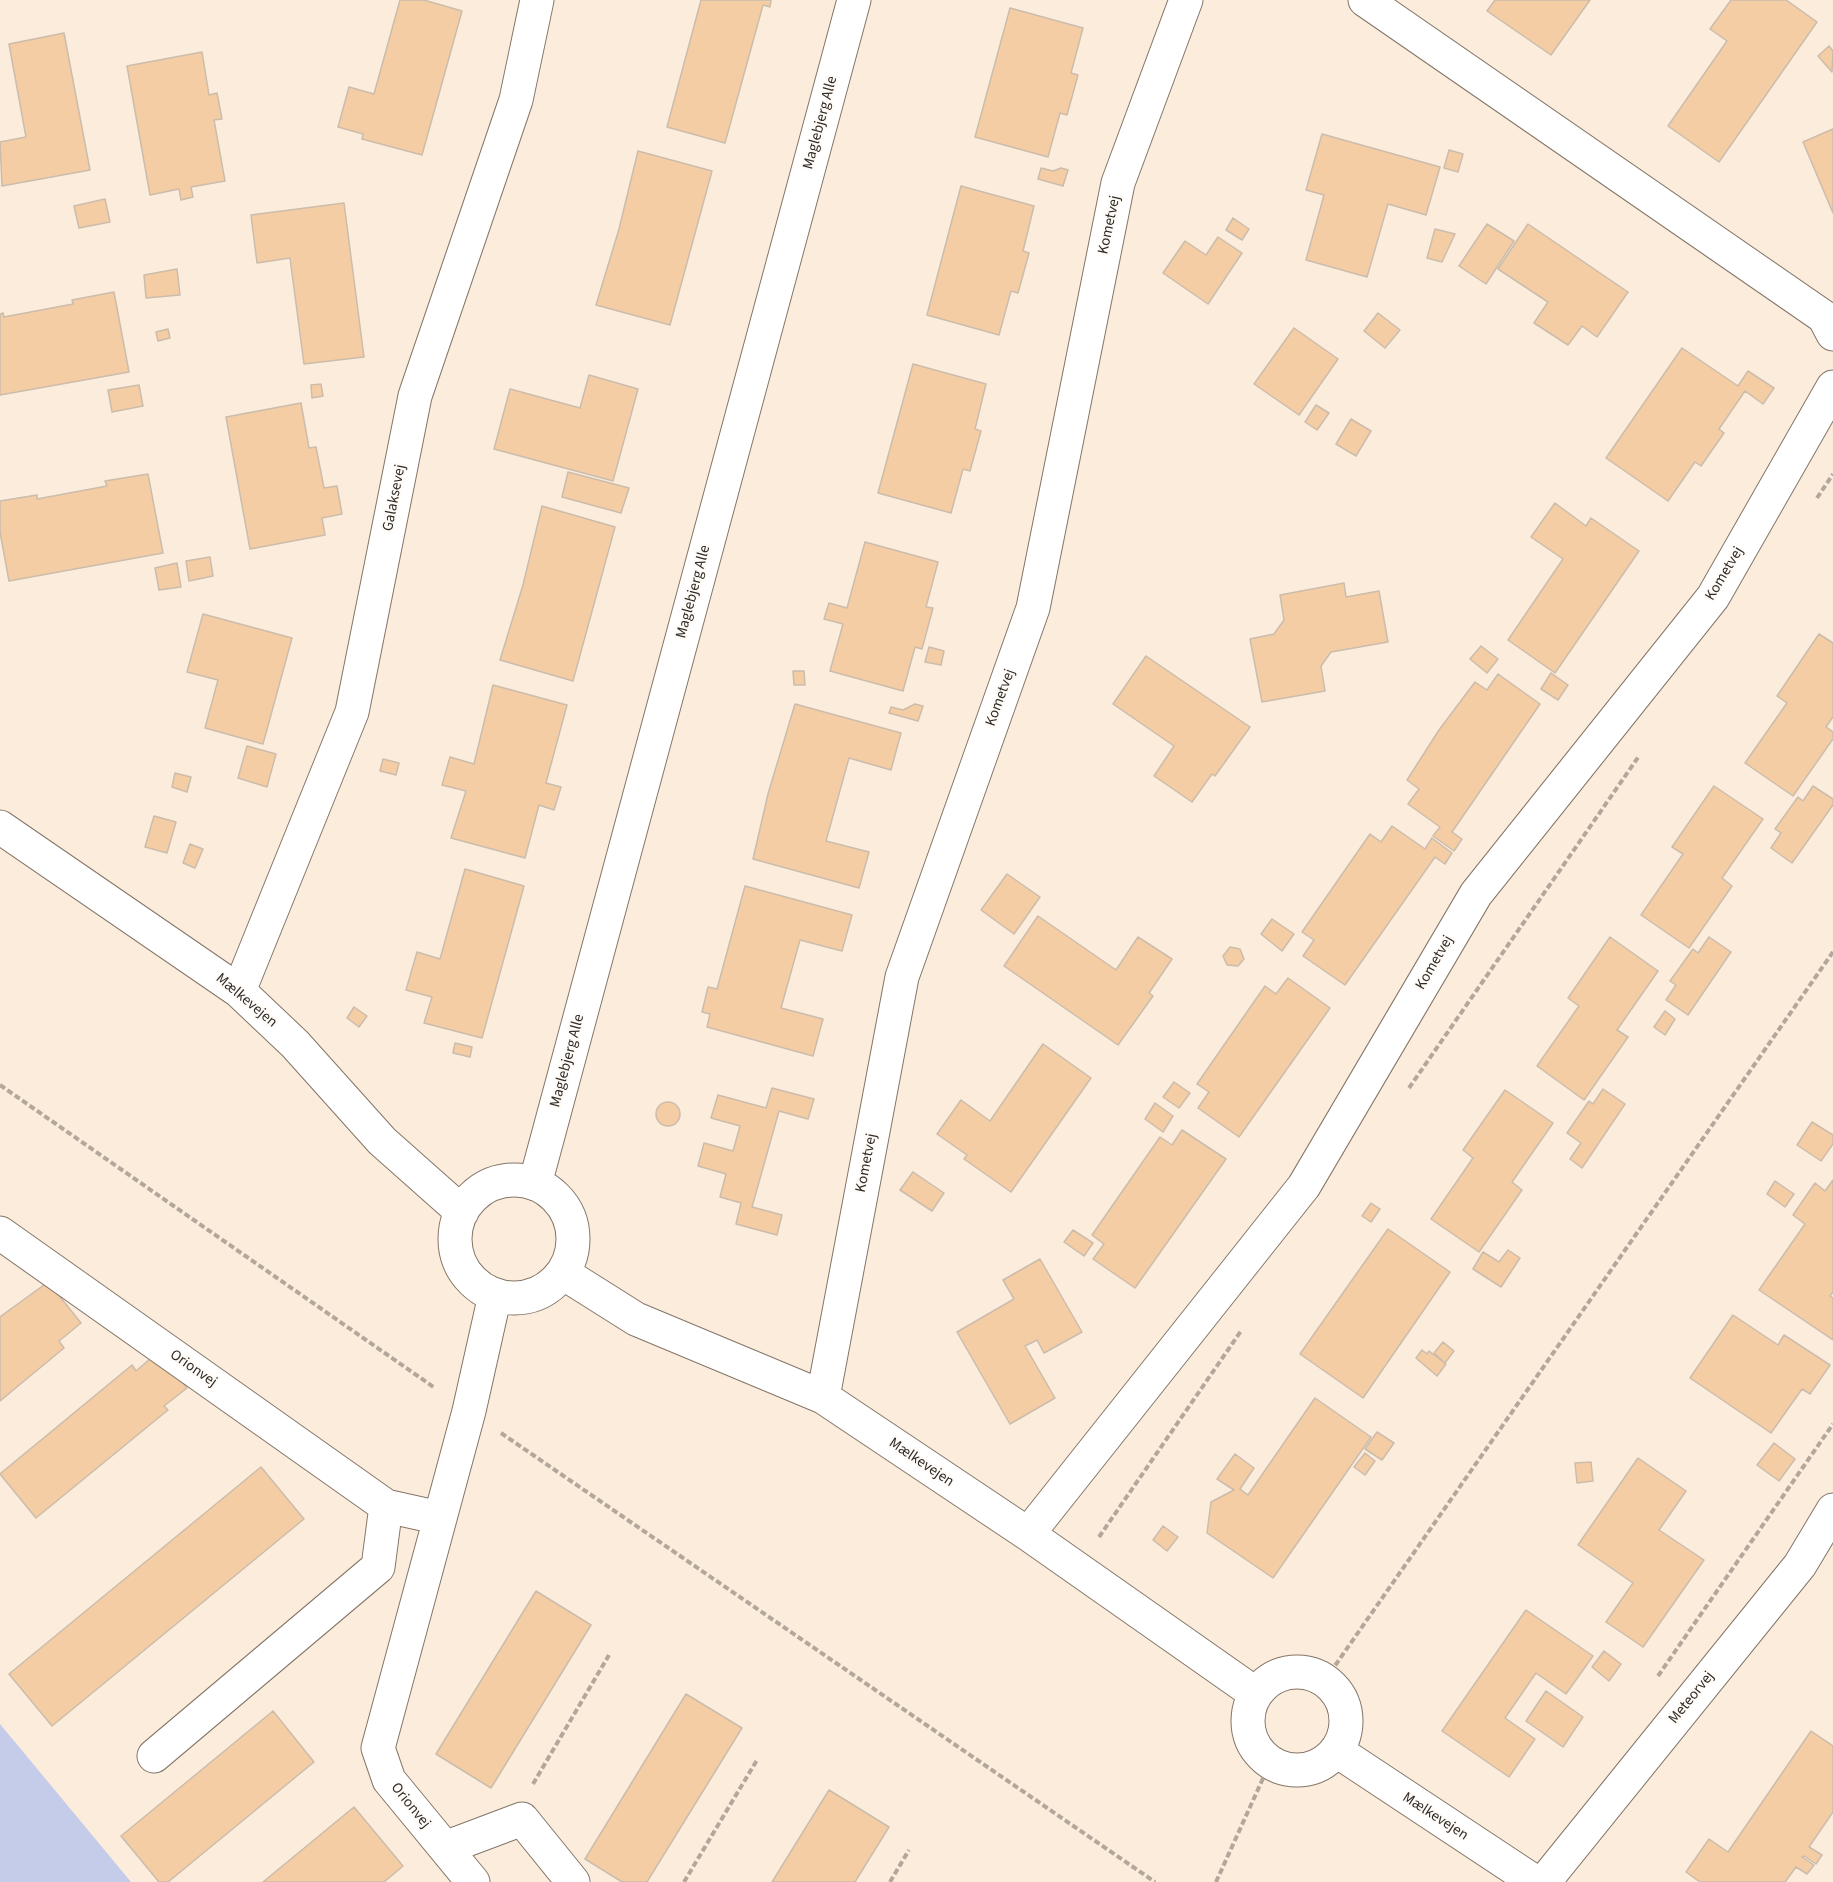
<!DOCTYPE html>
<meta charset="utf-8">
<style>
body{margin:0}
canvas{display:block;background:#fbecdc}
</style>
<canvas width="1833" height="1882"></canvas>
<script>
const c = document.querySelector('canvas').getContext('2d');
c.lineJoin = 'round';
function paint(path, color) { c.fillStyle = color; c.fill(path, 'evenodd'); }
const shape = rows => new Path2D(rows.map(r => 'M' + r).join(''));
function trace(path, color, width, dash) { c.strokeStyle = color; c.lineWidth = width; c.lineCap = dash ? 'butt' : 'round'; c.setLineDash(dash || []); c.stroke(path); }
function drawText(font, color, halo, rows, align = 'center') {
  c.font = font + ' "Source Sans 3",sans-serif'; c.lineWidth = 4.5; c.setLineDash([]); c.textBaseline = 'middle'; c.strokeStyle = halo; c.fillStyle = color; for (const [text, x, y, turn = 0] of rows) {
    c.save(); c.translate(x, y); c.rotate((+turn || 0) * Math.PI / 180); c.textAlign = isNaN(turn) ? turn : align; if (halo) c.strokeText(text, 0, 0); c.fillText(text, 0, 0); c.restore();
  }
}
paint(shape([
 [0,1724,131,1882,0,1882]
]), '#c4ccea');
const building = shape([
 [400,0,424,0,462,11,422,155,362,139,363,134,338,127,349,87,374,94,400,0],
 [701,0,771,0,770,7,763,5,725,143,667,127,701,0],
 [1495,0,1590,0,1551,55,1487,11,1495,0],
 [1731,0,1786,0,1817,22,1719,162,1668,126,1727,41,1710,29,1731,0],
 [1010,8,1083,28,1071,73,1078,75,1067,115,1060,113,1048,157,975,137,1010,8],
 [64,33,90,170,2,186,0,142,26,137,9,44,64,33],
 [1829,46,1833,51,1832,72,1818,56,1829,46],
 [202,52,209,95,217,93,222,119,214,120,225,181,191,187,193,197,181,200,179,189,150,195,127,66,202,52],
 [1833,129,1833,213,1803,142,1833,129],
 [1322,134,1440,167,1426,215,1388,204,1367,277,1306,260,1324,195,1306,190,1322,134],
 [1449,150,1463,154,1458,172,1444,168,1449,150],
 [638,151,712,171,670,325,596,305,619,229,638,151],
 [1041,168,1053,171,1061,168,1068,170,1063,186,1038,179,1041,168],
 [961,186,1034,206,1023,251,1029,253,1018,293,1011,291,999,335,927,315,961,186],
 [105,199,110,222,79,228,74,206,105,199],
 [344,203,364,357,304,364,290,258,257,263,251,215,344,203],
 [1233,218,1249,229,1242,240,1226,230,1233,218],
 [1487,224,1514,241,1486,284,1459,266,1487,224],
 [1528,224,1628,292,1597,337,1582,326,1568,345,1534,323,1548,302,1498,269,1528,224],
 [1435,229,1455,234,1442,262,1427,258,1435,229],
 [1218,237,1242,253,1208,304,1163,273,1185,241,1206,255,1218,237],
 [177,269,180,295,146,298,144,275,177,269],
 [114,292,129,372,0,395,0,314,3,313,4,317,73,304,72,300,114,292],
 [1378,313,1400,330,1385,348,1364,331,1378,313],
 [1294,328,1338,359,1299,415,1254,384,1294,328],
 [168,329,170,338,158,341,156,332,168,329],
 [1682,348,1738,386,1748,371,1774,388,1763,404,1745,391,1719,429,1724,433,1701,466,1695,462,1668,501,1606,458,1682,348],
 [913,364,986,384,975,429,981,431,970,471,963,469,951,513,878,493,913,364],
 [589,375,638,389,613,481,494,449,510,389,580,408,589,375],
 [321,384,323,396,312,398,311,385,321,384],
 [139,385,143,406,112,412,108,390,139,385],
 [301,403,309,448,316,447,324,488,337,486,342,514,322,518,325,535,250,549,226,417,301,403],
 [1316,405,1329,413,1317,430,1305,422,1316,405],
 [1351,419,1371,431,1356,456,1336,444,1351,419],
 [568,472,629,488,621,513,562,497,568,472],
 [148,474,163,553,9,581,0,532,0,501,37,495,37,499,107,486,105,481,148,474],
 [1555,503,1586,526,1591,518,1639,551,1555,673,1508,640,1563,559,1531,537,1555,503],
 [542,506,615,527,573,681,500,660,523,585,542,506],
 [865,542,938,562,926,607,933,608,922,649,915,647,903,691,830,671,843,624,824,619,829,603,847,608,865,542],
 [210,557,213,576,189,581,186,561,210,557],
 [177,563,181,587,159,590,155,568,177,563],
 [1344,583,1346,597,1379,591,1388,642,1331,652,1321,666,1325,691,1262,702,1250,639,1274,634,1284,620,1280,595,1344,583],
 [203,614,292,638,263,744,205,728,218,680,187,672,203,614],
 [1819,634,1833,643,1833,717,1826,727,1833,732,1833,739,1793,796,1745,763,1787,703,1777,696,1819,634],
 [1481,646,1498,659,1487,673,1470,659,1481,646],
 [929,647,944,651,941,665,925,662,929,647],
 [1146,656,1250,727,1215,776,1212,774,1192,802,1154,776,1174,746,1113,704,1146,656],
 [793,671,804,671,805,685,794,685,793,671],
 [1551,673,1568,685,1558,700,1541,689,1551,673],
 [1498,674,1540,704,1452,832,1462,839,1454,851,1433,836,1440,827,1408,804,1419,789,1407,780,1439,730,1475,682,1487,690,1498,674],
 [493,685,567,705,546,783,561,787,554,810,539,805,525,858,451,838,466,791,442,785,450,757,474,764,493,685],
 [795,704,901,733,891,770,849,758,826,841,869,852,859,888,753,859,768,794,795,704],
 [915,704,923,706,918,721,889,713,891,707,903,710,915,704],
 [247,746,276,754,267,787,238,778,247,746],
 [383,759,399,763,396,775,380,771,383,759],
 [175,773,191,777,187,792,172,787,175,773],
 [1714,786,1763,819,1722,878,1732,886,1689,948,1641,915,1683,854,1672,847,1714,786],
 [1813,786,1833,799,1833,805,1792,863,1771,848,1781,833,1775,829,1798,797,1803,801,1813,786],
 [154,816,176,822,167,853,145,847,154,816],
 [1392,826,1425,849,1432,838,1452,853,1445,864,1435,857,1345,985,1303,956,1314,940,1302,932,1370,834,1381,842,1392,826],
 [190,844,203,849,195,868,183,863,190,844],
 [465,869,524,886,482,1038,424,1023,432,997,406,990,417,952,440,959,465,869],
 [1007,874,1040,897,1014,934,981,910,1007,874],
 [745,886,852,915,842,951,800,940,781,1008,823,1019,813,1056,707,1027,710,1014,702,1012,708,987,717,989,745,886],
 [1038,916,1116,970,1138,937,1172,959,1149,993,1153,996,1118,1045,1004,966,1038,916],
 [1272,919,1294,934,1282,951,1261,934,1272,919],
 [1610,937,1658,971,1617,1030,1628,1037,1584,1100,1537,1066,1579,1006,1568,998,1610,937],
 [1709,937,1731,952,1688,1015,1666,1000,1676,985,1670,981,1693,949,1698,953,1709,937],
 [1230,947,1240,949,1244,959,1238,966,1227,965,1223,956,1230,947],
 [1288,978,1330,1008,1239,1137,1198,1108,1209,1092,1197,1084,1265,986,1276,994,1288,978],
 [354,1007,367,1016,359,1027,347,1018,354,1007],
 [1665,1011,1675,1019,1665,1035,1654,1027,1665,1011],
 [455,1043,472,1047,470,1057,453,1053,455,1043],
 [1043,1044,1091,1078,1011,1192,964,1159,967,1155,937,1134,961,1100,990,1121,1043,1044],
 [1174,1082,1190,1093,1179,1108,1163,1097,1174,1082],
 [772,1088,814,1099,808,1119,779,1111,752,1207,782,1215,777,1235,736,1224,741,1203,720,1197,726,1174,698,1166,704,1143,733,1151,740,1126,711,1118,718,1095,766,1108,772,1088],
 [1603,1089,1625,1104,1582,1168,1570,1159,1581,1143,1567,1133,1589,1101,1593,1104,1603,1089],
 [1505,1090,1553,1123,1512,1182,1522,1190,1479,1252,1431,1219,1473,1158,1463,1150,1505,1090],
 '656 1114a12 12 0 1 1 24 0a12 12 0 1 1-24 0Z',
 [1155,1103,1173,1116,1163,1132,1145,1119,1155,1103],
 [1812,1122,1833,1135,1833,1144,1821,1161,1797,1145,1812,1122],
 [1182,1130,1226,1159,1135,1288,1093,1259,1104,1244,1092,1235,1160,1137,1172,1145,1182,1130],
 [913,1172,944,1193,932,1211,900,1190,913,1172],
 [1833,1180,1833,1292,1830,1296,1833,1298,1833,1340,1759,1290,1805,1224,1793,1215,1815,1183,1825,1191,1833,1180],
 [1775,1181,1794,1194,1785,1207,1767,1194,1775,1181],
 [1371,1203,1380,1209,1371,1222,1362,1216,1371,1203],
 [1388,1229,1450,1272,1363,1398,1300,1354,1388,1229],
 [1073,1230,1093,1243,1084,1256,1064,1242,1073,1230],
 [1508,1250,1520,1258,1501,1287,1473,1269,1483,1252,1499,1262,1508,1250],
 [1040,1259,1082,1332,1044,1353,1037,1340,1025,1346,1055,1398,1010,1424,957,1332,1014,1299,1003,1280,1040,1259],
 [48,1282,81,1323,59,1341,64,1348,0,1401,0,1317,48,1282],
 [1733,1315,1778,1345,1784,1335,1830,1365,1810,1394,1802,1389,1771,1433,1690,1378,1733,1315],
 [1443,1342,1454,1351,1445,1363,1434,1353,1443,1342],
 [1422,1350,1427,1354,1429,1351,1446,1364,1437,1376,1416,1358,1422,1350],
 [157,1353,187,1388,164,1406,168,1410,36,1518,0,1474,132,1365,136,1371,157,1353],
 [1315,1398,1371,1437,1273,1578,1207,1533,1211,1502,1234,1490,1217,1479,1235,1454,1254,1468,1240,1489,1248,1495,1315,1398],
 [1377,1432,1394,1443,1382,1460,1365,1449,1377,1432],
 [1774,1443,1795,1459,1779,1481,1757,1465,1774,1443],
 [1365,1453,1375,1461,1365,1475,1354,1467,1365,1453],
 [1638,1458,1686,1491,1659,1530,1704,1560,1643,1647,1606,1622,1633,1583,1578,1545,1638,1458],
 [1591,1462,1593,1481,1577,1483,1575,1463,1591,1462],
 [261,1467,304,1519,52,1726,9,1674,261,1467],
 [1163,1526,1178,1537,1167,1551,1153,1540,1163,1526],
 [536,1591,591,1625,491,1788,436,1754,536,1591],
 [1526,1610,1593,1656,1566,1694,1536,1673,1505,1718,1535,1739,1509,1777,1442,1731,1526,1610],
 [1604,1651,1621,1664,1609,1681,1592,1667,1604,1651],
 [1546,1691,1583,1717,1563,1747,1526,1721,1546,1691],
 [686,1694,742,1728,647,1882,622,1882,585,1859,686,1694],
 [273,1711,314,1762,168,1882,159,1882,121,1836,273,1711],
 [1811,1731,1833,1746,1833,1812,1809,1847,1822,1855,1816,1864,1804,1856,1802,1857,1814,1865,1807,1874,1796,1867,1785,1882,1700,1882,1686,1872,1709,1839,1728,1852,1811,1731],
 [829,1790,889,1827,855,1882,772,1882,829,1790],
 [354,1807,403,1866,384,1882,263,1882,354,1807]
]);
paint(building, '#f5cda5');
trace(building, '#cbbcac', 1.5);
const minor = shape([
 [1365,0,1824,317,1833,334],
 [0,827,239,991,295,1044,382,1141,462,1212],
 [239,991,352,712,415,396,516,100,537,0],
 '455 1239a59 59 0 1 1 118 0a59 59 0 1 1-118 0Z',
 [535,1184,854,0],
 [0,1233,386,1506,440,1518],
 [563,1273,636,1319,823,1397,1028,1534,1256,1694],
 [823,1397,902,977,1033,608,1118,183,1186,0],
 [1028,1534,1304,1186,1476,894,1713,597,1833,387],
 '1248 1721a49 49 0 1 1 98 0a49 49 0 1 1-98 0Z',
 [1337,1751,1535,1882],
 [154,1756,378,1567,386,1506],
 [445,1848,522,1819,573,1882],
 [473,1882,389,1780,378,1748,469,1411,495,1295],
 [1544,1882,1800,1565,1833,1510]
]);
trace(minor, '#847668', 35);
trace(shape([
 [1817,498,1833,474],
 [0,1085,435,1388],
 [1409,1088,1639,756],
 [501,1433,1155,1882],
 [1099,1537,1241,1331],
 [1658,1676,1833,1424],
 [1325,1680,1833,952],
 [533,1784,609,1655],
 [684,1882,757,1760],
 [890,1882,909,1850],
 [1216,1882,1270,1763]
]), '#b3a79b', 4, [6, 3]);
trace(minor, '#fff', 33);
drawText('15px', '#302b25', '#fefbf8', [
 ["Maglebjerg Alle",821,123,-75],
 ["Kometvej",1110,225,-78],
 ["Galaksevej",395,498,-79],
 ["Kometvej",1725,574,-59],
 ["Maglebjerg Alle",694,592,-75],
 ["Kometvej",1001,698,-70],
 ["Kometvej",1435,963,-60],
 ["Mælkevejen",246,1001,40],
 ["Maglebjerg Alle",568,1061,-75],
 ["Kometvej",867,1163,-79],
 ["Orionvej",193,1369,35],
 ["Mælkevejen",921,1463,34],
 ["Meteorvej",1692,1698,-51],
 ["Orionvej",410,1806,51],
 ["Mælkevejen",1435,1817,33]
]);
</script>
